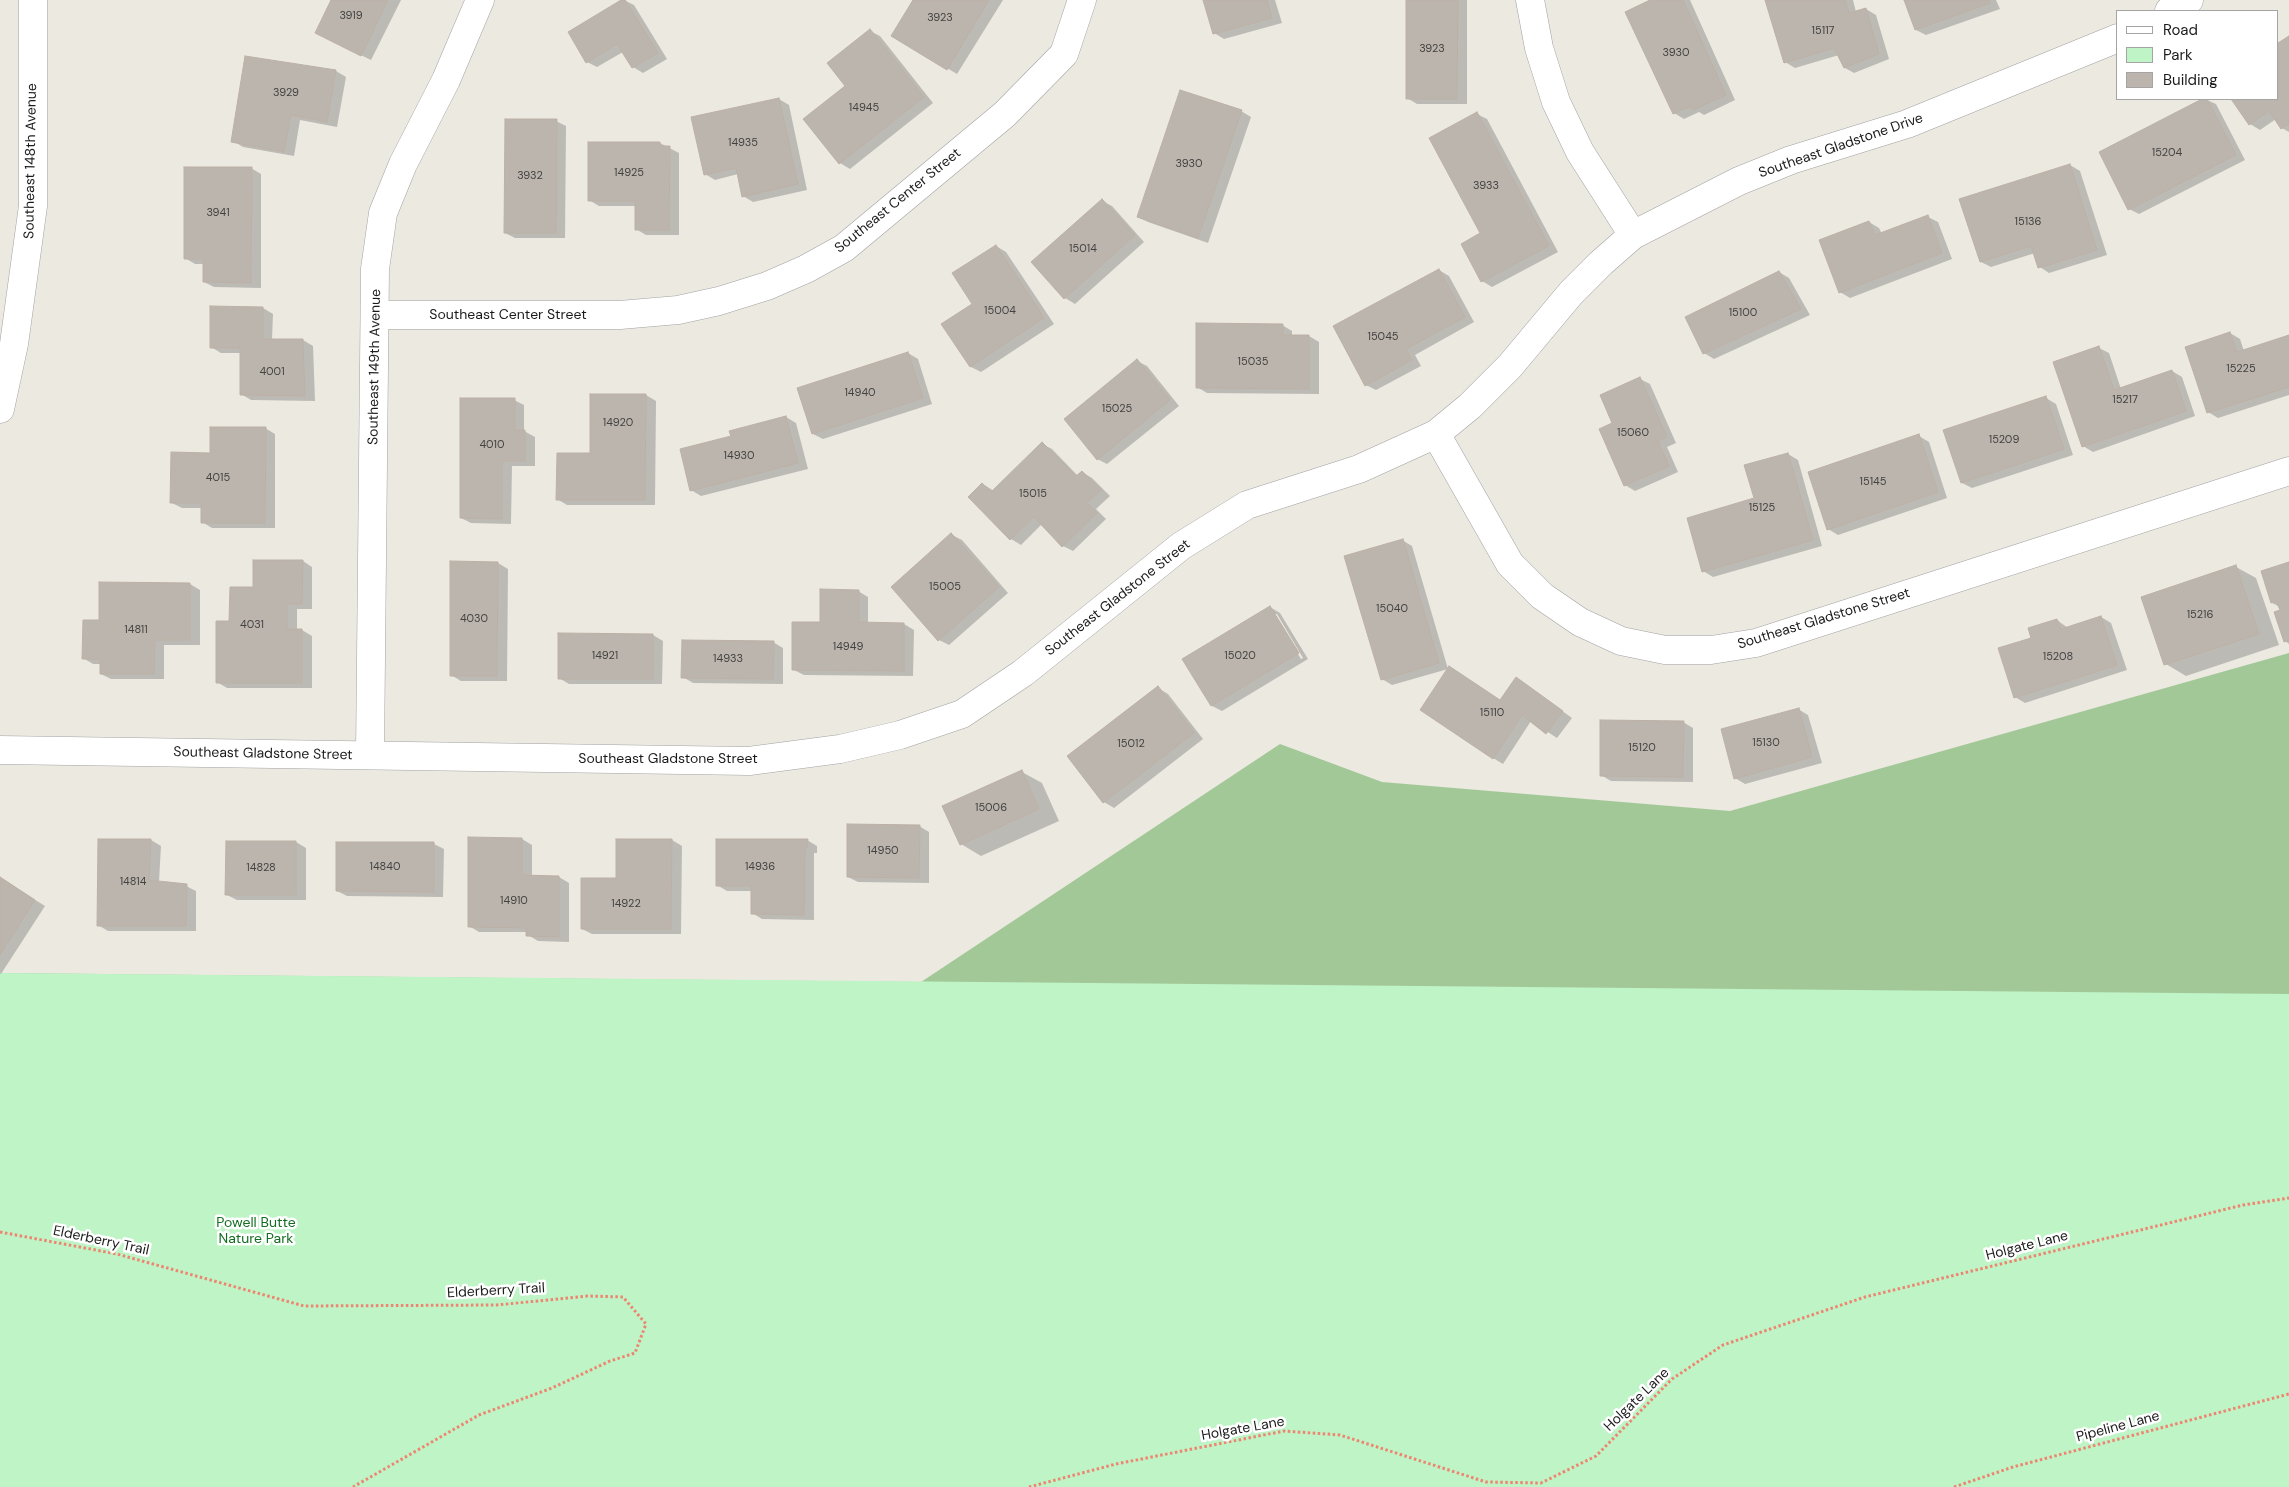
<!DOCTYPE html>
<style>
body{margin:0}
#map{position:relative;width:2289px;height:1487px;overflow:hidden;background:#ece9e1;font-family:"DM Sans",sans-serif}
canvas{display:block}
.legend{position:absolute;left:2116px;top:10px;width:162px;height:90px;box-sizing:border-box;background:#fff;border:1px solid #a4a4a4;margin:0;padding:6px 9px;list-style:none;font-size:15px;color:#1b1b1b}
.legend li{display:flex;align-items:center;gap:10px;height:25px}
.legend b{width:25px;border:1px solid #a4a4a4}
</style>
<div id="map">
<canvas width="2289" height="1487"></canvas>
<ul class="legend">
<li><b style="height:6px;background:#fff"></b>Road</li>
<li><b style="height:14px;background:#bff4c7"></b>Park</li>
<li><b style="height:14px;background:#bcb5ae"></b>Building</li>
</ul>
</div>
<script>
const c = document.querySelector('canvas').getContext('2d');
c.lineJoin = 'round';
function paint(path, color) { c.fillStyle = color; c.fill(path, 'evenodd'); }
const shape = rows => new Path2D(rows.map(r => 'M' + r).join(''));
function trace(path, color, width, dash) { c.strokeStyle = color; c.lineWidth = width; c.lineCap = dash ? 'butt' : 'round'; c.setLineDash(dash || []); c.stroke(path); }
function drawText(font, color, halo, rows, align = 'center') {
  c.font = font + ' "DM Sans",sans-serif'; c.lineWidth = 5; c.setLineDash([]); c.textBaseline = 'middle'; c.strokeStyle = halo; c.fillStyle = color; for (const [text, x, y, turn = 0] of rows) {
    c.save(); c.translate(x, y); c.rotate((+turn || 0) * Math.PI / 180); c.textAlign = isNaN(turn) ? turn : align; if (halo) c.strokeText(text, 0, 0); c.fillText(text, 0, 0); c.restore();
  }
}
paint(shape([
 [2289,653,2289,1307,0,1487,0,973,921,982,1280,744,1382,782,1730,811]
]), '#a3c898');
paint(shape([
 [0,973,2289,994,2289,1487,0,1487]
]), '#bff4c7');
paint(shape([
 [332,0,401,0,371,60,326,38],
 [624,0,634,5,667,59,643,73,633,67,623,52,597,67,587,62],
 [914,0,1003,0,957,74,892,35],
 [1204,0,1275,0,1282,23,1224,39,1214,33],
 [1407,0,1467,0,1467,104,1417,104,1407,98],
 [1653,0,1690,0,1735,100,1704,115,1699,112,1684,119,1674,113],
 [1766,0,1853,0,1856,12,1866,9,1876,15,1889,59,1854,73,1845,68,1839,55,1795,68,1785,62],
 [1906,0,1996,0,2000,9,1926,35,1916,30],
 [870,31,880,36,933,103,850,169,840,163,805,119,846,86],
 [2289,37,2289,132,2282,128,2276,119,2260,130,2250,124,2232,99,2278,99,2278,45],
 [246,57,336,71,346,77,337,127,300,120,294,156,243,147,233,141],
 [779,99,789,105,807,190,753,202,743,196,738,174,715,180,705,174],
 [2205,99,2216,104,2245,160,2139,214,2129,209,2100,152],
 [1241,111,1251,117,1208,243,1148,222,1138,217],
 [1477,114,1487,119,1558,252,1492,287,1482,281],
 [556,121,566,126,565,238,515,238,505,233],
 [660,143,679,153,679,235,646,235,636,229,636,206,599,206,589,200],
 [2070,165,2080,171,2107,255,2049,273,2040,267,2035,253,1991,267,1981,262],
 [251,168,261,174,261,288,214,287,204,282,204,264,195,264,185,258],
 [1102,201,1112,206,1144,242,1075,304,1065,298],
 [1928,217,1938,222,1952,259,1850,298,1840,292,1869,222,1879,228,1882,234],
 [996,246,1006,252,1054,324,981,372,971,367,943,324,974,304],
 [1439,270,1449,276,1474,322,1415,355,1421,366,1376,390,1366,385],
 [1779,272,1789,278,1810,315,1714,359,1704,353],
 [263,308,273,314,272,340,303,340,313,346,315,401,251,400,241,394,241,353,221,353,211,347],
 [1282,325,1292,331,1292,336,1309,336,1319,342,1319,394,1207,393,1197,387],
 [2230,333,2240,339,2244,351,2289,336,2289,395,2218,418,2208,412],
 [2099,348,2109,353,2121,389,2172,371,2182,377,2195,416,2093,452,2083,446],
 [908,353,918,359,932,404,823,439,813,434],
 [1137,361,1147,366,1179,406,1107,464,1097,459],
 [1640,379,1650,384,1676,443,1667,447,1678,472,1635,491,1625,485,1614,424],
 [646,395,656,401,655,505,567,505,557,499,591,454],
 [2046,398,2056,404,2073,455,1972,488,1962,483],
 [514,400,524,405,524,431,535,437,535,466,512,466,511,524,471,523,461,518],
 [786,417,796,423,808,469,701,496,691,490,732,437],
 [265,428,275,434,275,528,212,528,202,522,202,508,182,508,172,503,211,454],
 [1919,436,1929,442,1947,498,1838,535,1828,529],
 [1042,444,1052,449,1078,476,1082,472,1092,478,1110,496,1096,509,1106,519,1073,551,1063,546,1042,524,1021,545,1011,539,983,484,994,491],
 [1788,454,1798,460,1822,546,1713,577,1703,571],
 [952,535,962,540,1008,593,949,645,939,640],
 [1402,540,1412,546,1448,669,1392,685,1382,679],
 [303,561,312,567,312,609,297,609,297,630,302,630,312,636,312,688,227,688,217,682,231,623,254,588],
 [498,563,508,569,507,681,461,681,451,675],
 [2289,563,2289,644,2285,641,2280,607,2272,603],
 [2236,567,2256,578,2279,645,2186,676,2166,664],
 [190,584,200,590,200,645,164,645,164,679,111,679,101,674,101,664,93,664,83,658],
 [858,591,868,597,868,623,904,624,914,630,913,676,804,675,794,670,821,623],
 [1270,607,1280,613,1308,659,1222,711,1212,706],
 [1274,614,1277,614,1303,658,1301,659],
 [2101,617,2111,623,2127,670,2025,703,2015,697,2033,638,2057,620,2068,628],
 [653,635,663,641,662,684,569,684,559,678],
 [773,642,783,648,783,684,693,683,683,677],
 [1526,685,1572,718,1557,738,1531,721,1503,764,1493,758,1501,701],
 [1158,688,1168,694,1203,739,1114,808,1104,802],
 [1798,709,1808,715,1822,763,1745,784,1735,778],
 [1683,722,1693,728,1693,782,1611,781,1601,775],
 [1022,772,1042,783,1059,821,981,856,961,844],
 [919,826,929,832,929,883,858,882,848,877],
 [522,839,532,845,532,877,559,877,569,883,569,942,538,941,528,935,528,932,479,932,469,926],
 [99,840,151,840,161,846,159,882,186,886,196,891,196,931,108,931,98,925],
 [672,840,682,846,681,934,592,934,582,929,617,879],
 [807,840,817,846,817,853,814,853,814,920,762,919,752,913,752,891,727,891,717,885],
 [296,842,306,848,306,900,237,900,227,895],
 [434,844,444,849,443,897,347,896,337,891],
 [0,878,45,906,1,974,0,973]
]), '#0003');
const building = shape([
 [331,0,388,0,361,56,315,33,331,0],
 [621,0,625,0,658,53,632,68,617,44,586,63,568,32,621,0],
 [913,0,989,0,947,70,891,36,913,0],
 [1203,0,1267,0,1272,18,1213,34,1203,0],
 [1406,0,1458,0,1457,99,1406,99,1406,0],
 [1650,0,1683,0,1726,95,1693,110,1691,106,1673,114,1625,12,1650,0],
 [1765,0,1845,0,1849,13,1866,8,1879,54,1844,68,1834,48,1784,63,1765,0],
 [1904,0,1989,0,1990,3,1915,30,1904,0],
 [870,29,924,97,839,164,803,119,845,86,827,63,870,29],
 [2289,36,2289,124,2281,129,2269,111,2249,125,2231,99,2278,99,2278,43,2289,36],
 [245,56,336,70,327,122,291,115,284,152,231,142,245,56],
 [1180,90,1242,110,1198,238,1137,217,1180,90],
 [779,98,798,184,742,197,736,168,704,175,691,117,779,98],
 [2202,99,2207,99,2236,155,2128,210,2099,152,2202,99],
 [1477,112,1549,246,1481,282,1461,244,1480,233,1429,138,1477,112],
 [505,119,557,119,556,233,504,233,505,119],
 [588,142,660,142,660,146,670,146,669,230,635,230,635,201,588,201,588,142],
 [2070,164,2097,250,2038,268,2031,246,1980,262,1959,199,2070,164],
 [184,167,252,167,251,283,203,282,203,259,184,259,184,167],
 [1102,199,1135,235,1064,299,1031,262,1102,199],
 [1928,215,1942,253,1839,293,1819,240,1869,221,1875,235,1928,215],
 [996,245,1044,318,970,367,941,324,972,304,952,273,996,245],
 [1439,269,1465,317,1406,349,1412,360,1365,386,1333,326,1439,269],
 [1779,271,1801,309,1703,354,1685,317,1779,271],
 [210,306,263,307,263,339,303,339,305,396,240,395,240,348,210,348,210,306],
 [1196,323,1283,324,1283,335,1309,335,1309,389,1196,388,1196,323],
 [2230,332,2237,352,2289,335,2289,387,2207,413,2185,347,2230,332],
 [2099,346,2114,390,2172,370,2186,411,2082,447,2053,362,2099,346],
 [908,352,923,398,812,434,797,388,908,352],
 [1137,359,1170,400,1097,460,1064,419,1137,359],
 [1640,377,1667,437,1658,441,1669,466,1624,486,1599,429,1612,423,1600,395,1640,377],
 [590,394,646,394,645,500,556,500,557,453,590,453,590,394],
 [2046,396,2064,449,1961,483,1943,430,2046,396],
 [460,398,515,398,515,430,525,430,525,461,502,461,502,519,460,518,460,398],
 [786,416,798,463,690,491,680,449,731,436,729,431,786,416],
 [210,427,266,427,265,523,201,523,201,503,170,503,171,452,210,453,210,427],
 [1919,434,1938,492,1827,530,1808,472,1919,434],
 [1042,442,1076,476,1082,471,1101,490,1087,503,1097,513,1062,547,1034,517,1010,540,968,497,982,483,991,492,1042,442],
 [1788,453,1813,540,1702,572,1687,518,1754,498,1744,465,1788,453],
 [951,533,999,587,938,641,891,587,951,533],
 [1403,539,1439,663,1381,680,1344,556,1403,539],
 [253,560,303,560,302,604,287,604,287,629,302,629,302,683,216,683,216,621,229,621,230,587,253,587,253,560],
 [450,561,498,562,497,676,450,676,450,561],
 [2289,562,2289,640,2284,642,2274,612,2280,610,2276,601,2271,603,2261,571,2289,562],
 [2236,565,2259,634,2164,665,2141,597,2236,565],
 [99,582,190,583,190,640,155,640,154,674,100,674,100,659,82,659,83,620,99,620,99,582],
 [820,589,859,590,859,622,904,623,904,671,792,670,792,622,820,622,820,589],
 [1270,606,1299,653,1211,706,1182,659,1270,606],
 [2101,616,2117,665,2014,698,1998,648,2031,638,2028,628,2057,619,2061,629,2101,616],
 [558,633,653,634,653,679,558,679,558,633],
 [682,640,774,641,773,679,681,678,682,640],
 [1449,666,1500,700,1516,677,1563,711,1546,734,1522,715,1493,759,1420,710,1449,666],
 [1158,686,1194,733,1103,803,1067,756,1158,686],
 [1799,708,1812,757,1734,779,1721,729,1799,708],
 [1600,720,1684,721,1683,777,1600,776,1600,720],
 [1022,770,1039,809,960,845,942,806,1022,770],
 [847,824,920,825,919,878,847,877,847,824],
 [468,837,522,838,522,875,559,876,559,937,526,936,526,928,468,927,468,837],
 [98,839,151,839,149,880,187,884,186,926,97,926,98,839],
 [616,839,672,839,671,929,581,929,581,878,616,878,616,839],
 [716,839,808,839,807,848,805,848,804,915,751,914,751,886,716,886,716,839],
 [226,841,296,841,296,895,225,895,226,841],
 [336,842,434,842,434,892,336,891,336,842],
 [0,877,35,900,0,955,0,877]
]);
paint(building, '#bcb5ae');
trace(building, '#bcb0a5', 1);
const minor = shape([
 [1530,0,1539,48,1556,102,1580,152,1633,235],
 [2169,11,2189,0],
 [375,315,620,315,678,310,719,301,767,286,806,269,844,248,1005,114,1064,54,1082,0],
 [0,409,14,344,33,206,33,0],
 [1436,434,1510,564,1542,596,1580,622,1621,641,1665,650,1711,650,1756,643,2289,471],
 [0,750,749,761,840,749,900,735,962,714,1023,673,1181,546,1247,505,1359,469,1436,434,1470,406,1510,366,1571,293,1601,263,1633,235,1739,181,1791,160,1907,124,2118,38],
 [370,755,375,269,383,213,403,164,446,80,480,0]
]);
trace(minor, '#a2a2a2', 29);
trace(shape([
 [0,1232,117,1254,304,1306,497,1305,587,1296,623,1297,646,1324,635,1353,610,1361,552,1388,479,1415,353,1487],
 [1029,1487,1116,1464,1284,1431,1340,1435,1486,1482,1541,1483,1596,1456,1672,1379,1723,1345,1865,1297,2243,1205,2289,1198],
 [1954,1487,2013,1467,2289,1394]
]), '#ee8570', 3, [2.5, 2.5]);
trace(minor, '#fff', 28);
drawText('11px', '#434240', null, [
 ["3919",351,16],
 ["3923",940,18],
 ["15117",1823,31],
 ["3923",1432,49],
 ["3930",1676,53],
 ["3929",286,93],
 ["14945",864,108],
 ["14935",743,143],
 ["15204",2167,153],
 ["3930",1189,164],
 ["14925",629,173],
 ["3932",530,176],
 ["3933",1486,186],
 ["3941",218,213],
 ["15136",2028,222],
 ["15014",1083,249],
 ["15004",1000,311],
 ["15100",1743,313],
 ["15045",1383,337],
 ["15035",1253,362],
 ["15225",2241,369],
 ["4001",272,372],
 ["14940",860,393],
 ["15217",2125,400],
 ["15025",1117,409],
 ["14920",618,423],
 ["15060",1633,433],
 ["15209",2004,440],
 ["4010",492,445],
 ["14930",739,456],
 ["4015",218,478],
 ["15145",1873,482],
 ["15015",1033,494],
 ["15125",1762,508],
 ["15005",945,587],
 ["15040",1392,609],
 ["15216",2200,615],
 ["4030",474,619],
 ["4031",252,625],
 ["14811",136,630],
 ["14949",848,647],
 ["14921",605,656],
 ["15020",1240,656],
 ["15208",2058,657],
 ["14933",728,659],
 ["15110",1492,713],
 ["15130",1766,743],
 ["15012",1131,744],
 ["15120",1642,748],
 ["15006",991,808],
 ["14950",883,851],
 ["14840",385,867],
 ["14936",760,867],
 ["14828",261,868],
 ["14814",133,882],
 ["14910",514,901],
 ["14922",626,904]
]);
drawText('14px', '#1b1b1b', '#fff', [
 ["Southeast Gladstone Drive",1841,146,-19],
 ["Southeast 148th Avenue",31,161,-89],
 ["Southeast Center Street",898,201,-39],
 ["Southeast Center Street",508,315],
 ["Southeast 149th Avenue",375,367,-89],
 ["Southeast Gladstone Street",1118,598,-38],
 ["Southeast Gladstone Street",1824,619,-17],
 ["Southeast Gladstone Street",263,754,1],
 ["Southeast Gladstone Street",668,759],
 ["Elderberry Trail",101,1241,12],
 ["Holgate Lane",2027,1246,-14],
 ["Elderberry Trail",496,1291,-3],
 ["Holgate Lane",1637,1400,-44],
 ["Pipeline Lane",2118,1427,-15],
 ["Holgate Lane",1243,1429,-10]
]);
drawText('14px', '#136e21', '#fff', [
 ["Powell Butte",256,1223],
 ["Nature Park",256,1239]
]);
</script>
